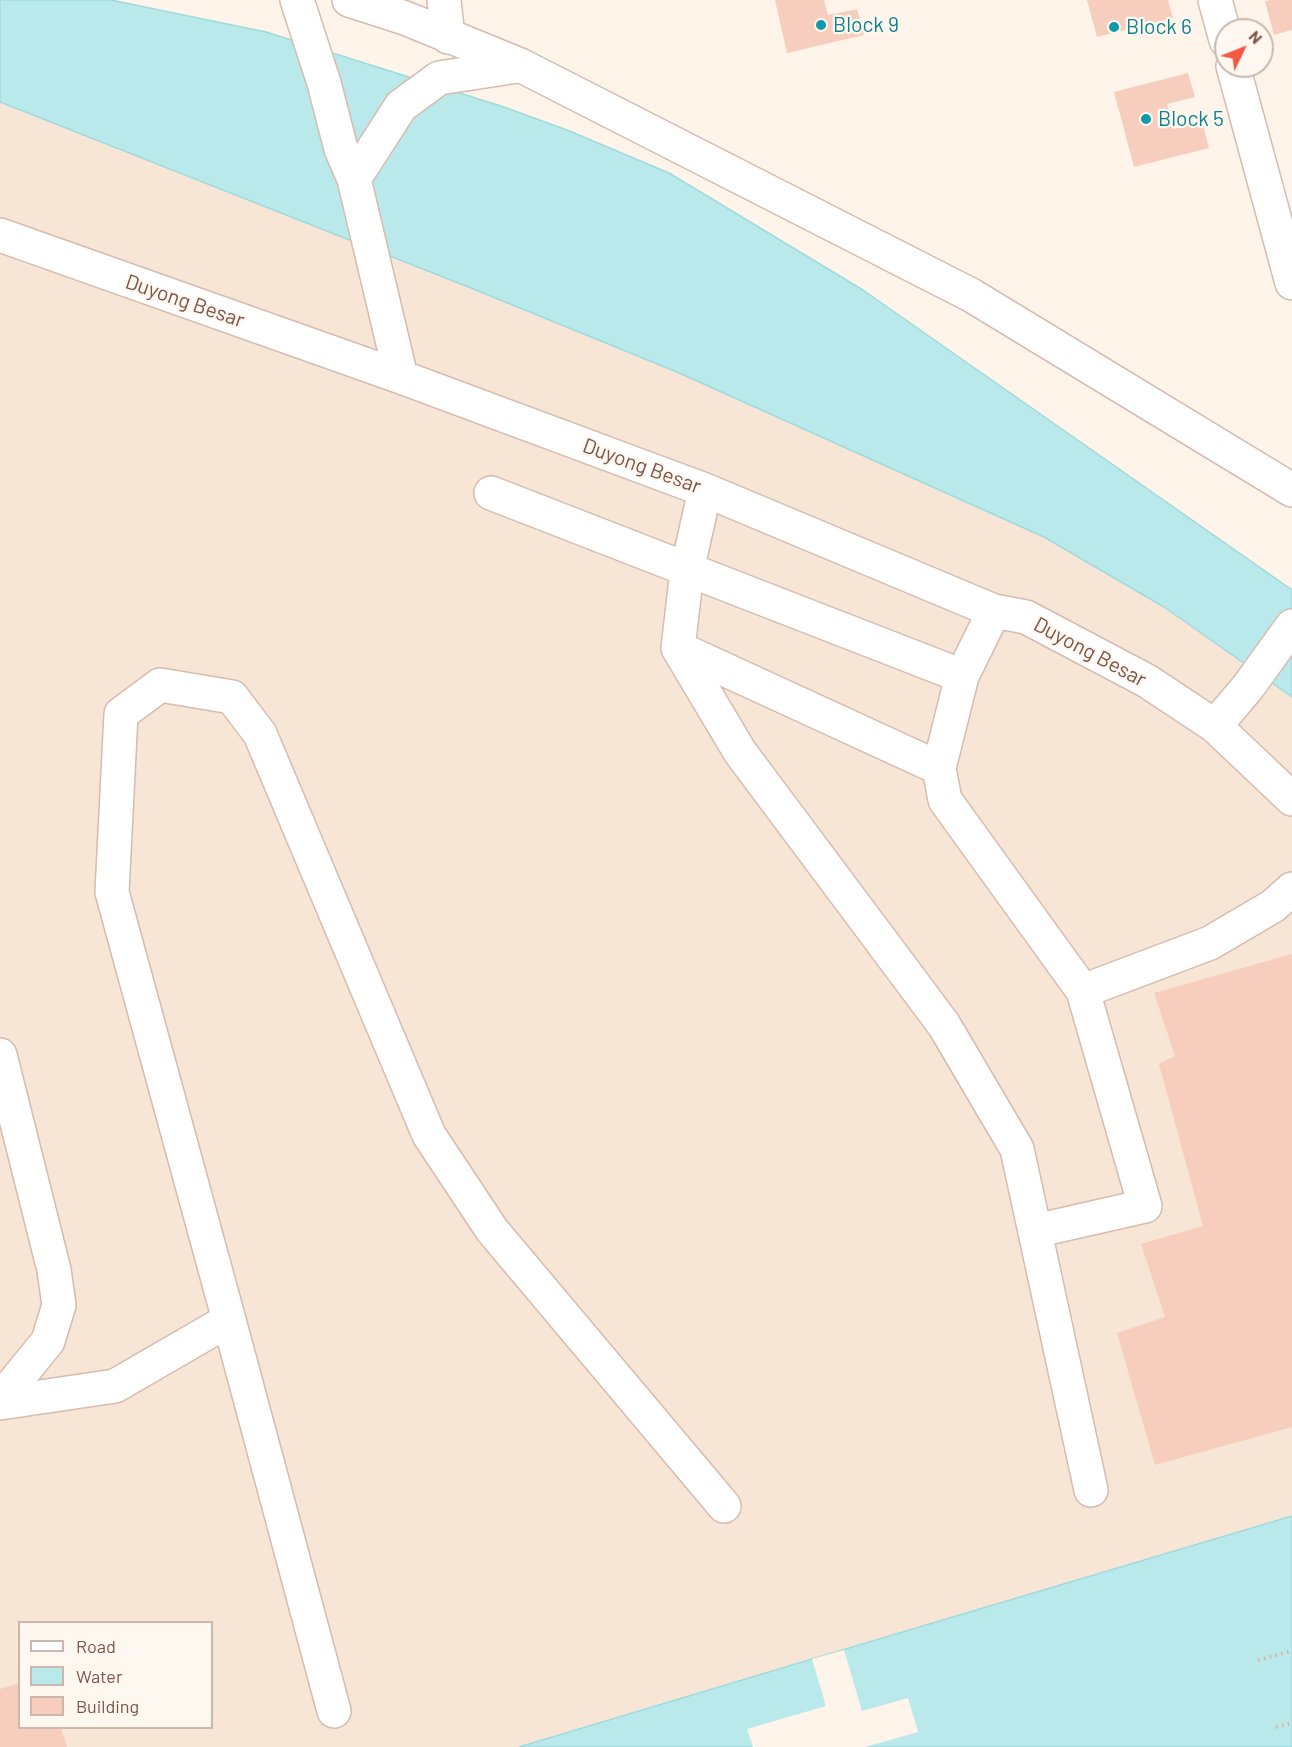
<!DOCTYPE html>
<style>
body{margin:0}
#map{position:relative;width:1292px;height:1747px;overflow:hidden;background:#fff4e9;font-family:Barlow,sans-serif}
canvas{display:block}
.legend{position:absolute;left:18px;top:1621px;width:195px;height:108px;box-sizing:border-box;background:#fff8f1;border:2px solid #cbb7ad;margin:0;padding:8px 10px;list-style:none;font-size:18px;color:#7d5648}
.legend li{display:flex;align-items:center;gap:12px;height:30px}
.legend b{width:30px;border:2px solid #cbb7ad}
.north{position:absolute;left:1214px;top:18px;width:60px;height:60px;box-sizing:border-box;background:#fff8f1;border:2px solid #cbb7ad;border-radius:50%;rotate:47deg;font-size:16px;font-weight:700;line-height:24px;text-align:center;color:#7d5648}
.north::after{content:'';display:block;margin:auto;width:21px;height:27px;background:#f55742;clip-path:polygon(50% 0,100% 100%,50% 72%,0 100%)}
</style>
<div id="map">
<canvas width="1292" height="1747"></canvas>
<ul class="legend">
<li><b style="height:8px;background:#fff"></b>Road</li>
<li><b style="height:16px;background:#bae9eb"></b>Water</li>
<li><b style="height:16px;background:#f7cebd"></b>Building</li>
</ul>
<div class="north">N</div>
</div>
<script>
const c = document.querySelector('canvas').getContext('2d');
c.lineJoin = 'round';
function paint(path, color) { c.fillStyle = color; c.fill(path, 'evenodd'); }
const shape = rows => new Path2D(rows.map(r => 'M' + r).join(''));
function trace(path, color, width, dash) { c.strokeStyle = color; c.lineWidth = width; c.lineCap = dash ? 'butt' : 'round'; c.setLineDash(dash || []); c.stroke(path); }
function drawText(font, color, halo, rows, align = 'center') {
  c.font = font + ' Barlow,sans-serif'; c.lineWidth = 4.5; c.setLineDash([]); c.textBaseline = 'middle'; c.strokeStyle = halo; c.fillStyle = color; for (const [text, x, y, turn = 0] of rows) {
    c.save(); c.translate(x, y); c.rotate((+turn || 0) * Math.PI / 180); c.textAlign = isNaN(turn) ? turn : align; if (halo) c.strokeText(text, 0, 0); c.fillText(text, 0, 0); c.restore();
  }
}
paint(shape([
 [0,102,471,288,677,372,1044,537,1164,607,1292,697,1292,1516,519,1747,0,1747],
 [20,1622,212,1622,212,1728,20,1728]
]), '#f7e5d6');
const water = shape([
 [0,0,111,0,266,32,501,106,567,130,669,173,863,290,1292,590,1292,697,1164,607,1044,537,677,372,471,288,0,102,0,0],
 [1292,1516,1292,1747,519,1747,812,1659,1292,1516]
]);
paint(water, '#bae9eb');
trace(water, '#9fdbde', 1.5);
paint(shape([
 [844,1650,862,1711,908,1698,918,1732,865,1747,753,1747,747,1729,826,1706,812,1659]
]), '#fff4e9');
paint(shape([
 [775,0,824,0,828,15,857,9,864,35,787,53],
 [1087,0,1168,0,1173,18,1097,37],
 [1270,0,1292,0,1292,30,1274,35,1265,1],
 [1188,73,1195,97,1167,104,1174,129,1202,121,1209,148,1134,167,1114,92],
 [1292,954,1292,1427,1155,1465,1117,1333,1165,1317,1141,1244,1203,1226,1159,1064,1175,1056,1154,993],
 [20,1683,20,1728,61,1728,67,1747,0,1747,0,1689]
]), '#f7cebd');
const minor = shape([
 [297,0,324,83,341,149,354,179,401,377],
 [349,0,405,18,520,65,971,295,1292,490],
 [444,0,448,37],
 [1215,0,1226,40],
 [1233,66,1292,283],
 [354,179,401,106,439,78,518,66],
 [0,235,401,377,705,490,994,611,1026,617,1147,681,1215,726,1292,799],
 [705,490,687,571,678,648,740,752,944,1025,1017,1149,1091,1490],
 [491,493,962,676],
 [994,611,962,676,939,768,945,800,1083,991,1145,1206,1035,1231],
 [678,648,939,768],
 [1215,726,1248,687,1292,626],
 [1083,991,1210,943,1273,906,1292,889],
 [0,1055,54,1270,59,1305,48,1341,0,1400],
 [229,1320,112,892,121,714,160,685,232,697,260,734,429,1135,492,1230,724,1506],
 [0,1403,115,1386,229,1320,334,1711]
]);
trace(minor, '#d5bcaf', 36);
trace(shape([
 [1258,1660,1292,1651],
 [1276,1727,1292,1723]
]), '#ddb19f', 4, [1.5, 4.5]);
trace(minor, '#fff', 33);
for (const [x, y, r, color] of [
 [821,25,6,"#0f9aa8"],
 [1114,27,6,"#0f9aa8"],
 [1146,119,6,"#0f9aa8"]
]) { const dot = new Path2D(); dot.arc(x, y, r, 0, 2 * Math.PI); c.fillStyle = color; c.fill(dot); trace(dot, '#fff8f1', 2); }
drawText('21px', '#0d838f', '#fff8f1', [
 ["Block 9",833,25],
 ["Block 6",1126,27],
 ["Block 5",1158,119]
], 'left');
drawText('21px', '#7d5648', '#fff8f1', [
 ["Duyong Besar",185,301,19],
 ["Duyong Besar",642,466,20],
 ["Duyong Besar",1090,652,28]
]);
</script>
